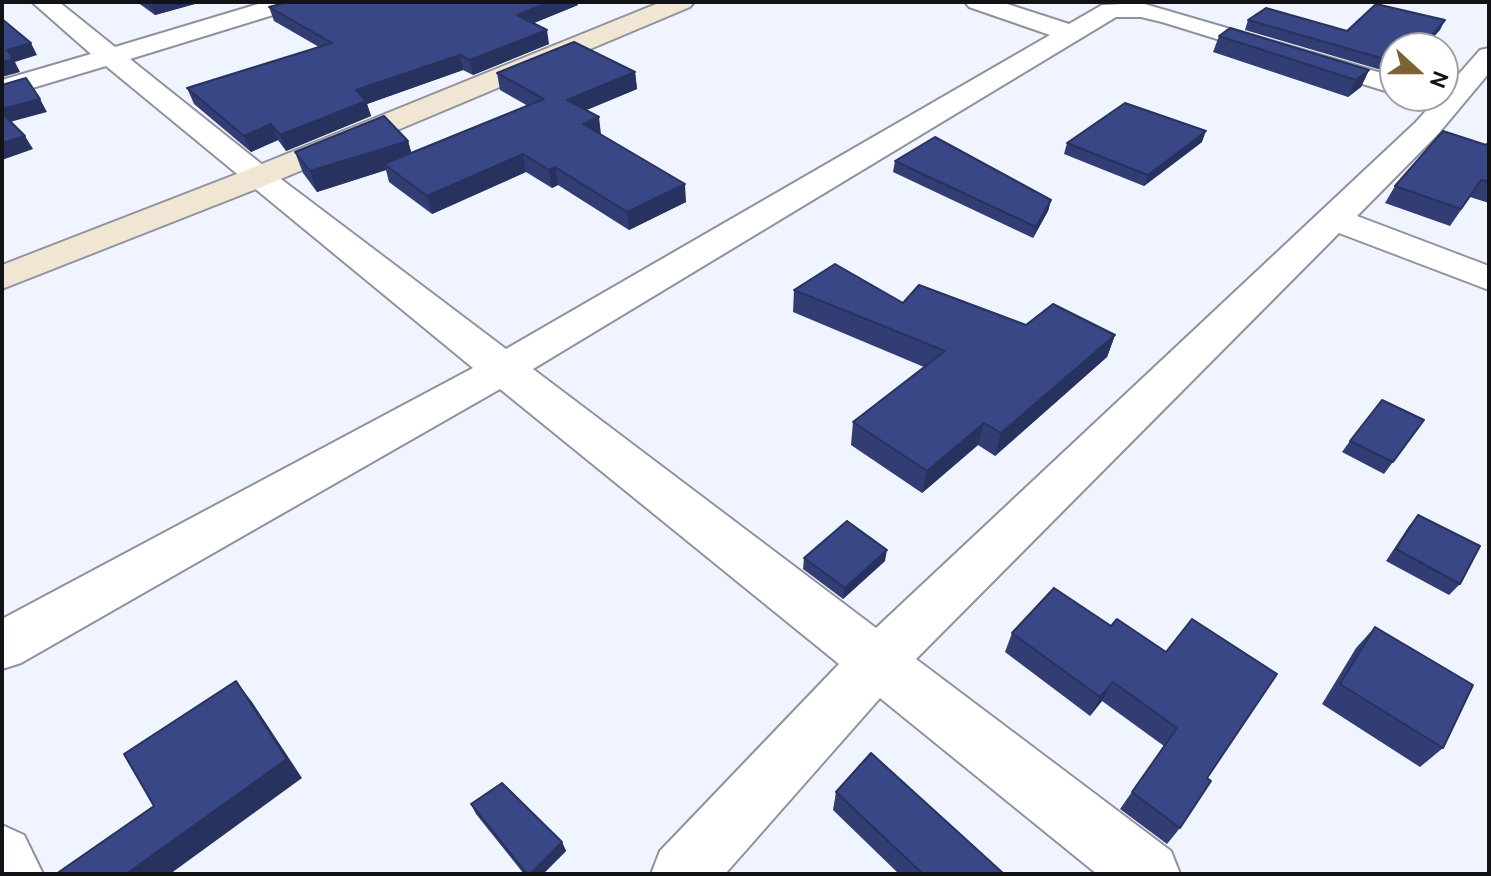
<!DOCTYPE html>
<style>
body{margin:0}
#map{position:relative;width:1491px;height:876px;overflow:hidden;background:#f0f4ff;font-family:Ubuntu,sans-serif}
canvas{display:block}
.frame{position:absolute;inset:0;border:4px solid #121317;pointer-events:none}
.north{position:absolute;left:1379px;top:32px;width:80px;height:80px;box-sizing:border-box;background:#fff;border:2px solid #a0a1a2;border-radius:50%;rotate:111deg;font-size:22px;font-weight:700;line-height:32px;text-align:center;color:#121317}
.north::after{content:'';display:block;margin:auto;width:28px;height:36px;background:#7d6234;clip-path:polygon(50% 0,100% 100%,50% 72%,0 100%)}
</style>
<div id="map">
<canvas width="1491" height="876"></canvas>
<div class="frame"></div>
<div class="north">N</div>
</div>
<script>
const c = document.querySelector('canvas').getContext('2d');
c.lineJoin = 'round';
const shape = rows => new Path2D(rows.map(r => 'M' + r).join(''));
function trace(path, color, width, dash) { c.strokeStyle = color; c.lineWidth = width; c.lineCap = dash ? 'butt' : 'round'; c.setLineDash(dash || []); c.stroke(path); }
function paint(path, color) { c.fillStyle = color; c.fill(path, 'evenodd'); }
const street = shape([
 [32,2,59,2,115,47,265,2,303,2,299,7,130,59,269,170,506,349,1050,35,969,7,965,2,1001,2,1069,24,1102,5,1141,3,1395,77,1395,94,1162,22,1141,17,1116,17,533,369,876,628,1416,122,1439,96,1443,96,1443,92,1480,50,1489,48,1489,73,1438,134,1357,216,1489,266,1489,290,1339,233,916,659,1171,851,1180,874,1097,874,880,698,725,874,651,874,660,851,839,664,500,389,21,663,2,669,2,619,473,368,106,66,2,97,2,80,91,54,32,2],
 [2,825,24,835,43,874,2,874,2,825]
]);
const secondary = shape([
 [661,2,694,2,690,7,269,184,2,289,2,265,247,170,661,2]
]);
trace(street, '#8f929d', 4);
trace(secondary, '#8f929d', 4);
paint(street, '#fff');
paint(secondary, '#f1e6d3');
paint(shape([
 [137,2,202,2,155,15],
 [578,5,534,23,549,44,473,75,463,70,367,104,371,116,286,151,278,140,251,152,194,104,187,88,319,47,274,21,269,7],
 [1248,20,1347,31,1440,30,1395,48,1395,74,1245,30],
 [1219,36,1369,70,1361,87,1348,97,1213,52],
 [635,72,637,89,586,110,601,134,686,202,629,230,558,185,552,188,526,172,432,214,389,182,386,170,317,192,303,173,295,152,408,141,411,153,528,106,500,90,497,73],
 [1202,142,1144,186,1064,154,1067,143],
 [1489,142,1489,203,1470,197,1450,226,1385,203,1395,186,1486,145],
 [895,161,1051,200,1048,211,1033,238,893,172],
 [794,290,903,303,1026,325,1115,335,1107,357,995,456,978,445,922,493,851,445,853,422,924,367,793,312],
 [1424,420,1384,474,1342,452,1350,441],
 [1418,515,1460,584,1449,595,1386,561,1409,526],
 [804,558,885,561,843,599,803,569],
 [1117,619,1207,778,1180,828,1167,844,1120,809,1164,746,1102,701,1090,716,1005,652,1012,633,1111,626],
 [1375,627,1443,748,1420,767,1322,704,1356,648],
 [836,792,1004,874,899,874,833,810],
 [471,804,562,842,566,851,543,874,524,874,476,814]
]), '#313d73');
paint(shape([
 [164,2,202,2,155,15,151,6],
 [549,2,577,2,578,5,519,29,517,15],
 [1445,20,1440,30,1424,48,1421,48],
 [547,30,549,44,473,75,470,60],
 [31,43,37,55,15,62,20,72,2,77,2,62,7,50],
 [460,55,463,70,367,104,371,116,286,151,280,135,356,90],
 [1369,70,1361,87,1348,97,1356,80],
 [635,72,637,89,570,117,567,100],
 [40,99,47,112,6,123,2,116,2,109],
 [599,117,601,134,583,124],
 [271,124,278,140,251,152,244,136],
 [1206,131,1202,142,1144,186,1148,175],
 [25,136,33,149,2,160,2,143],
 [408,141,414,161,384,164,386,170,317,192,310,171],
 [523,154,526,172,432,214,427,196],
 [555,167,558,185,552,188,549,170],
 [685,184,686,202,629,230,627,212],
 [1051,200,1048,211,1033,238,1036,227],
 [1115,335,1107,357,995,456,1001,433],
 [984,423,978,445,922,493,927,471],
 [887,550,885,561,843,599,845,588],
 [236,681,252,702,302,778,170,874,126,874],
 [1113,682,1102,701,1090,716,1100,697],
 [562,842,566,851,543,874,530,874]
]), '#28325e');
const building = shape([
 [146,2,164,2,151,6,146,2],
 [288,2,549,2,517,15,547,30,470,60,460,55,356,90,366,101,280,135,271,124,244,136,187,88,332,43,269,7,288,2],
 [1376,4,1445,20,1421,48,1395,48,1395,62,1248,20,1266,8,1347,31,1376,4],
 [2,19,31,43,7,50,13,59,2,62,2,19],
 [1230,28,1369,70,1356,80,1219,36,1230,28],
 [574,42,635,72,567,100,599,117,583,124,685,184,627,212,555,167,549,170,523,154,427,196,384,164,544,99,497,73,574,42],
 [26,78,40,99,2,109,2,85,26,78],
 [1125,103,1206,131,1148,175,1067,143,1125,103],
 [2,113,25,136,2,143,2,113],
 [384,116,408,141,310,171,295,152,384,116],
 [1443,131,1486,145,1489,142,1489,182,1481,180,1461,209,1395,186,1443,131],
 [935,137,1051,200,1036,227,895,161,935,137],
 [835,264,903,303,919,285,1026,325,1053,304,1115,335,1001,433,984,423,927,471,853,422,945,351,794,290,835,264],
 [1382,400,1424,420,1393,462,1350,441,1382,400],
 [1418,515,1480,546,1460,584,1396,549,1418,515],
 [847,521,887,550,845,588,804,558,847,521],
 [1054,588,1111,626,1117,619,1166,652,1192,619,1277,674,1207,778,1211,781,1180,828,1132,792,1177,728,1113,682,1100,697,1012,633,1054,588],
 [1375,627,1473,685,1443,748,1340,684,1375,627],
 [236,681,287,759,126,874,56,874,154,806,124,754,236,681],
 [871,753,1004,874,923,874,836,792,871,753],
 [502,783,562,842,530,874,527,874,471,804,502,783]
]);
paint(building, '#394786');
trace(building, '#28325e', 2);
</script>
